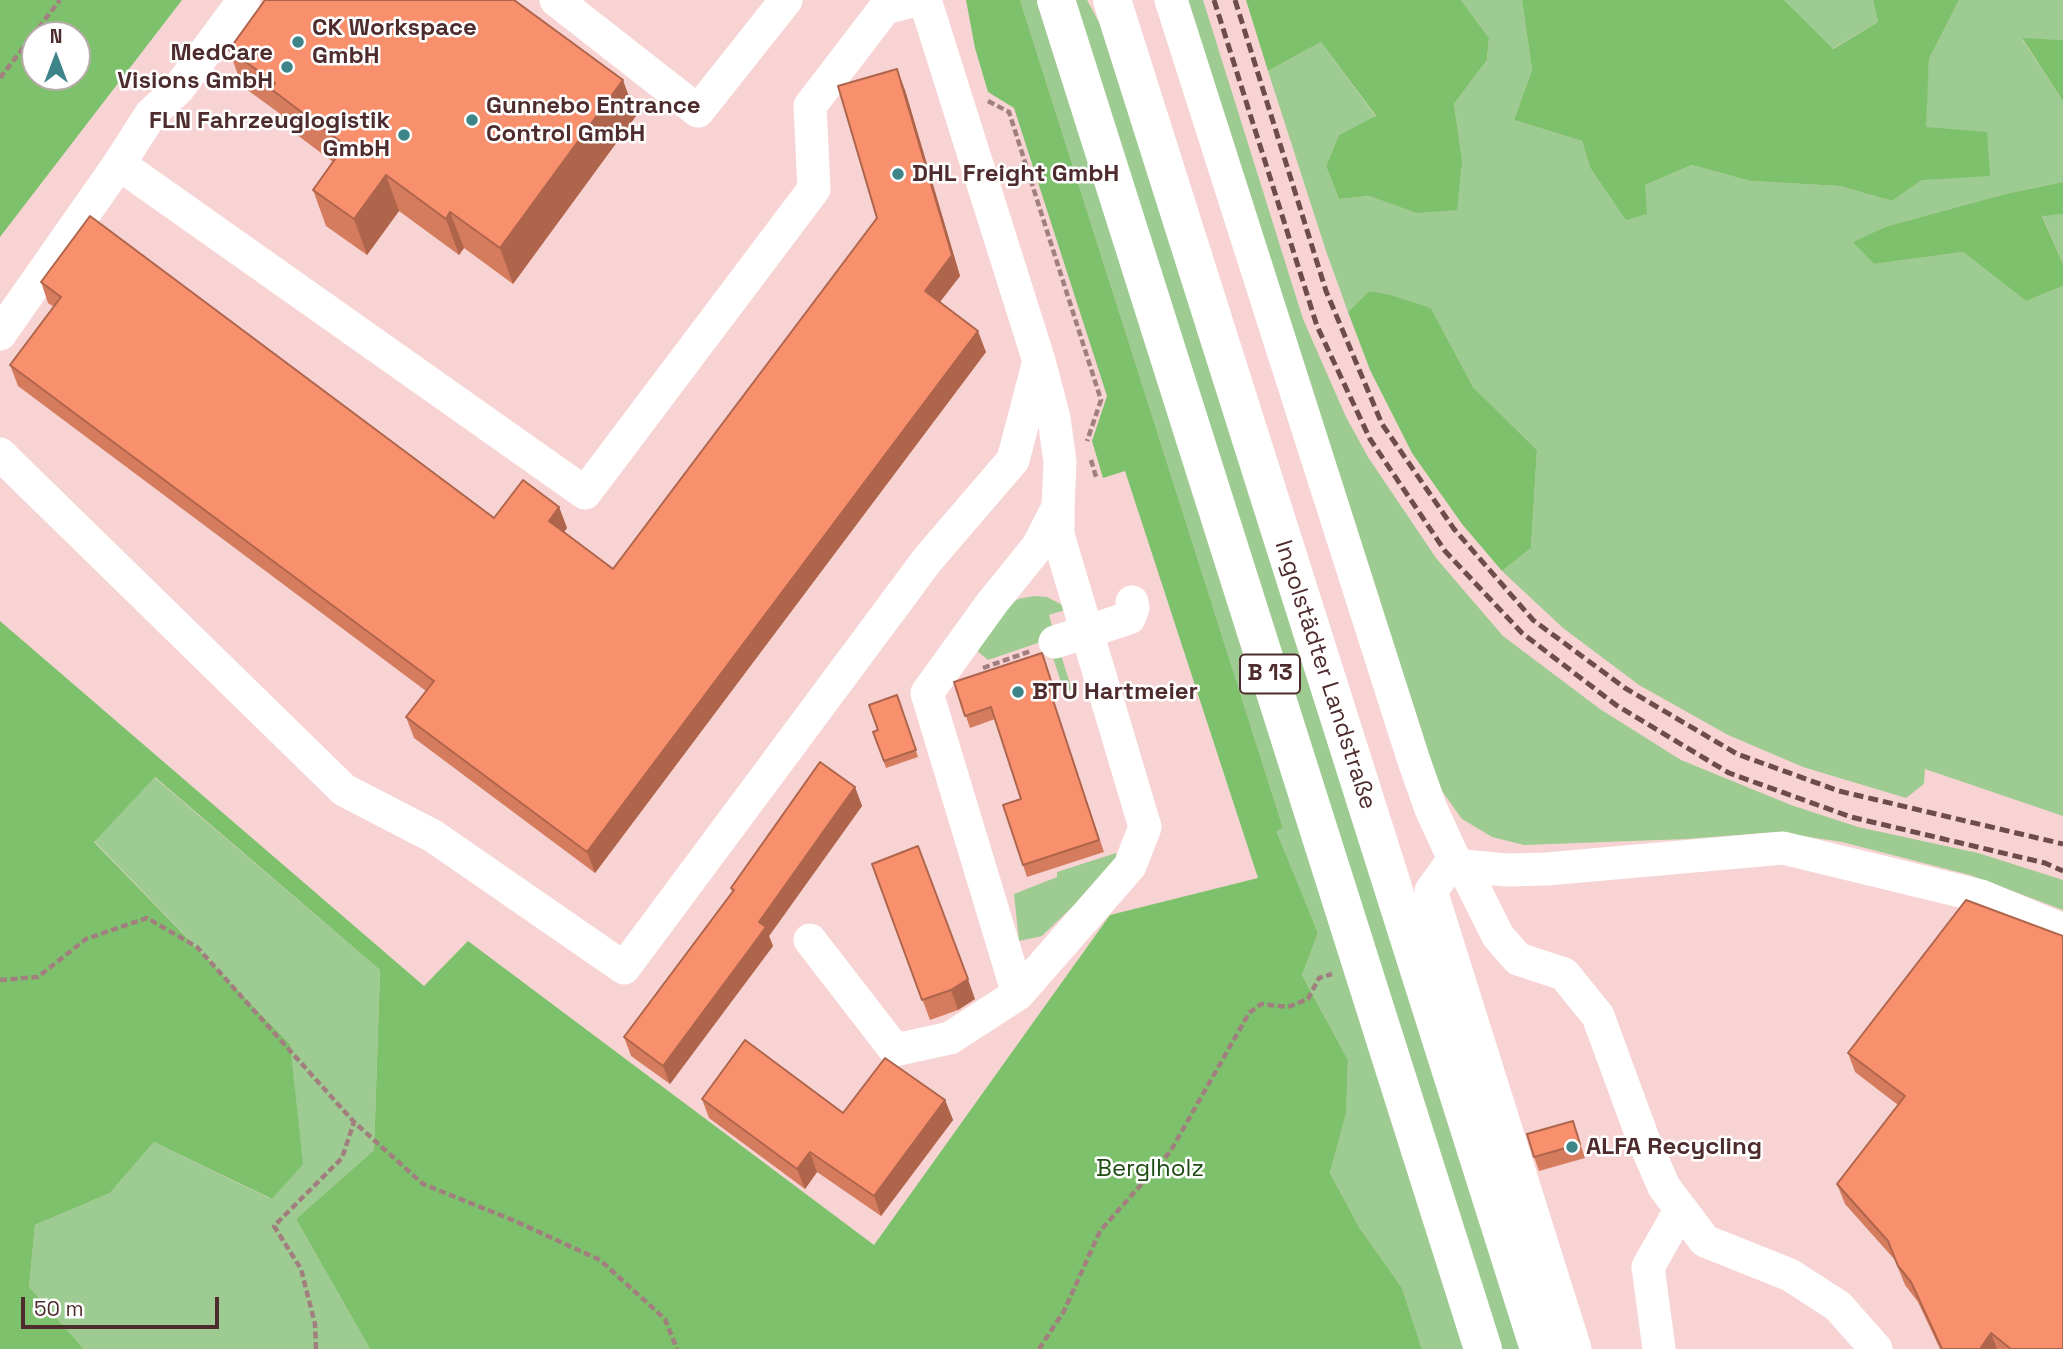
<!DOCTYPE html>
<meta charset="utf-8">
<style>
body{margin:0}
#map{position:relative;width:2063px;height:1349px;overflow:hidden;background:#f7d4d3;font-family:"Space Grotesk",sans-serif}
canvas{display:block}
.north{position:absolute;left:21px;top:21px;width:70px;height:70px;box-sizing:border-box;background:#fff;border:2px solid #b8abab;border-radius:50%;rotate:0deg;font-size:19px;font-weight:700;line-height:28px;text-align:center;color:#4e2c2d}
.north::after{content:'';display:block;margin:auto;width:24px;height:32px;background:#3d8588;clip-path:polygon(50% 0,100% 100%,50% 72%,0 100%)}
.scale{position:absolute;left:21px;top:1297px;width:198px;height:32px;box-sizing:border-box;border:4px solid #4e2c2d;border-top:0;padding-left:9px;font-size:21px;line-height:24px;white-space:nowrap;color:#4e2c2d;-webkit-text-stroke:5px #fff;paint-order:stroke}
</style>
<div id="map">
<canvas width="2063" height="1349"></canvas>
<div class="north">N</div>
<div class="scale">50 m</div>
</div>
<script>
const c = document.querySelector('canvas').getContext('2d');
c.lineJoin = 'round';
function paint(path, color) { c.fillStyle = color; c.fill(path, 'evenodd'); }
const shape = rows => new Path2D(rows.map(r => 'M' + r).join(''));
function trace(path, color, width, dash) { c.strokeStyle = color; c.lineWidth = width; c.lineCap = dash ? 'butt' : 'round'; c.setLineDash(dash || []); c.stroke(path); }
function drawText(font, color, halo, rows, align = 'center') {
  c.font = font + ' "Space Grotesk",sans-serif'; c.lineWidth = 5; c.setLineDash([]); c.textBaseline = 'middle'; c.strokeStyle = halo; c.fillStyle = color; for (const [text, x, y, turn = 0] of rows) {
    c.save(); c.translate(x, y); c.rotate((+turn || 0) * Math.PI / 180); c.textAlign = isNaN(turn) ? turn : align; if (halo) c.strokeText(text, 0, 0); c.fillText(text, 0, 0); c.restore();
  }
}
paint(shape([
 [1020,0,1037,0,1465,1349,1422,1349,1402,1288,1359,1227,1330,1173,1346,1114,1348,1060,1302,975,1318,933,1275,830,1283,828],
 [1071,0,1087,0,1108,39,1524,1349,1500,1349],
 [1186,0,1203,0,1303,319,1346,417,1368,457,1436,558,1503,636,1600,709,1681,760,1791,805,1858,827,1978,853,2063,880,2063,910,1970,875,1842,842,1777,832,1686,839,1524,845,1492,837,1462,819,1442,791,1427,759],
 [1461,0,1522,0,1532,70,1514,120,1582,141,1590,167,1645,185,1692,165,1750,181,1840,186,1892,201,1922,180,1929,59,1959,0,2063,0,2063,40,2022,39,2063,101,2063,182,2005,194,1888,226,1874,264,1963,252,2026,301,2063,286,2063,816,1925,769,1924,784,1906,798,1803,767,1728,735,1639,685,1563,628,1502,571,1531,548,1537,450,1473,387,1431,308,1369,291,1348,312,1326,251,1268,71,1321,42,1376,117,1339,135,1326,166,1339,199,1369,196,1416,213,1462,160,1454,104,1487,60,1489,38],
 [1784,0,1873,0,1878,22,1832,49],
 [2063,214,2063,264,2042,215],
 [1034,596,1047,597,1064,606,1065,610,1049,615,1055,637,988,660,976,650,1011,604,1018,599],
 [1059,649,1072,690,1064,692,1051,651],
 [154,777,380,970,374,1150,296,1219,370,1349,84,1349,29,1287,35,1225,110,1193,154,1142,271,1199,290,1044,94,841],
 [1116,853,1119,862,1042,936,1019,941,1014,894,1057,877,1057,872]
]), '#9dcb91');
paint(shape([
 [0,0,182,0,0,237],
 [35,35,77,35,77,77,35,77],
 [966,0,1020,0,1283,828,1276,831,1318,933,1302,975,1348,1060,1346,1114,1330,1173,1359,1227,1402,1288,1422,1349,370,1349,296,1219,374,1150,380,970,155,777,94,842,290,1044,303,1164,272,1199,154,1142,110,1193,35,1225,29,1287,84,1349,0,1349,0,621,424,986,468,941,874,1245,1110,915,1258,878,1125,471,1103,478,1092,441,1107,396,1014,108,988,92,975,48],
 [1246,0,1461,0,1489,38,1487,60,1454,104,1462,160,1457,210,1416,213,1369,196,1339,199,1326,166,1339,135,1376,116,1321,42,1268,71],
 [1522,0,1784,0,1833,49,1878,22,1873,0,1959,0,1929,59,1926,127,1987,132,1990,176,1922,180,1892,201,1840,186,1750,181,1692,165,1645,185,1647,214,1626,220,1590,167,1582,141,1514,120,1532,70],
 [2022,38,2063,40,2063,101],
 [2063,182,2063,214,2042,216,2063,264,2063,286,2026,301,1963,252,1874,264,1853,242,1888,226,2005,194],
 [1369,291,1390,295,1431,308,1473,387,1537,450,1531,548,1502,571,1462,524,1412,453,1370,370,1348,312]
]), '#7dc16c');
trace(shape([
 [0,78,60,0],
 [988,101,1009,112,1101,400,1087,441],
 [1091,460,1097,480],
 [983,668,1031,651],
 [0,980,38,977,86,939,147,918,197,947,354,1122,423,1184,515,1221,600,1260,665,1319,677,1349],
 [316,1349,315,1324,301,1269,274,1226,342,1158,354,1122],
 [1039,1349,1064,1311,1100,1231,1170,1152,1249,1013,1261,1004,1288,1007,1308,999,1319,978,1332,974]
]), '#a27f7f', 4.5, [7, 3.5]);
trace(shape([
 [244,0,178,89,151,114,119,164,585,493,814,189,810,106,885,8,916,0],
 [556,0,698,111,786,0],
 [925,0,1039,361,1054,418,1060,462,1058,507,1038,546,992,603,927,693,1018,994],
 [1171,0,1414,761,1431,809,1454,859,1463,866,1506,870,1547,869,1783,848,1981,896,2063,930],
 [0,334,119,164],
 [0,454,344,790,433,836,624,968,928,559,1013,460,1039,361],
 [1055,642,1129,618,1133,608,1132,602],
 [1454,859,1431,891,1575,1349],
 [1463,866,1498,936,1518,959,1564,974,1598,1016,1642,1136,1664,1187,1705,1241,1790,1275,1838,1306,1876,1349],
 [810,940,895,1050,950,1038,1018,994,1130,866,1145,827,1058,535,1058,507],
 [1659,1349,1648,1267,1681,1209]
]), '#fff', 33);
trace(shape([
 [1056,0,1483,1349],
 [1112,0,1539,1349]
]), '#fff', 38);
trace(shape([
 [1214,0,1317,326,1370,439,1445,551,1522,633,1616,705,1729,773,1851,817,2045,863,2063,871],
 [1235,0,1326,291,1382,424,1454,529,1533,620,1625,688,1737,754,1839,791,2063,844]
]), '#6e4c4c', 5, [10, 5]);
paint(shape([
 [229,50,636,116,513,284,464,248,459,255,399,211,367,255,326,226,313,190,333,162,284,125,279,113,242,86],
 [905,90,960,276,940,302,986,352,595,873,414,738,406,717,426,691,18,386,10,365,54,307,48,303,41,282,494,518,559,507,567,528,564,532,613,569,877,218],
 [1042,653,1057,699,1053,700,1104,852,1027,877,1003,805,1021,799,995,719,970,728,954,682],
 [897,695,918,757,886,768,873,732,878,730],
 [855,787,862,806,769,936,773,946,670,1084,631,1056,624,1037,732,892,731,888],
 [872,864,975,999,958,1010,930,1020],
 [1966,900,2063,1349,1940,1349,1918,1302,1905,1285,1895,1260,1845,1204,1837,1184,1898,1105,1855,1072,1848,1053],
 [702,1099,843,1113,945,1100,953,1120,881,1216,817,1172,805,1189,709,1118],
 [1573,1121,1585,1158,1539,1171,1534,1157]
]), '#d67c5e');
paint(shape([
 [897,69,905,90,960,276,932,312,925,291],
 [623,80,636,116,513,284,500,248],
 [386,175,399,211,367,255,354,219],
 [450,212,464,248,459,255,446,219],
 [978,331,986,352,595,873,587,852],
 [559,507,567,528,556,542,549,521],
 [855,787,862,806,769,936,773,946,670,1084,663,1066,759,922],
 [968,979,975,999,958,1010,951,990],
 [945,1100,953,1120,881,1216,874,1196],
 [810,1152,817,1172,805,1189,797,1169],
 [1991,1333,1997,1349,1980,1349]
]), '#ae654c');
const building = shape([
 [265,0,514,0,623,80,500,248,450,212,446,219,386,175,354,219,313,190,345,145,271,89,275,83,229,50,265,0],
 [897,69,952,255,925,291,978,331,587,852,406,717,434,681,10,365,61,297,41,282,90,216,494,518,523,480,559,507,549,521,613,569,877,218,838,86,897,69],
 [1042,653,1053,687,1049,688,1099,840,1023,865,1003,805,1021,799,991,707,965,716,954,682,1042,653],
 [897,695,916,750,884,761,873,732,878,730,869,705,897,695],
 [820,762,855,787,759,922,766,927,663,1066,624,1037,734,890,731,888,820,762],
 [918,846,968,979,951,990,922,1000,872,864,918,846],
 [1966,900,2063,936,2063,1349,2011,1349,1991,1333,1980,1349,1942,1349,1911,1282,1898,1266,1888,1241,1837,1184,1905,1096,1848,1053,1966,900],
 [745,1040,843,1113,885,1058,945,1100,874,1196,810,1152,797,1169,702,1099,745,1040],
 [1573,1121,1580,1144,1534,1157,1527,1134,1573,1121]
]);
paint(building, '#f9906d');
trace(building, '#ae654c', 2);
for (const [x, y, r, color] of [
 [298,42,7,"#3d8588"],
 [287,67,7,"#3d8588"],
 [472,120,7,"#3d8588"],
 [404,135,7,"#3d8588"],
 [898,174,7,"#3d8588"],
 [1018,692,7,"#3d8588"],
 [1572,1147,7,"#3d8588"]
]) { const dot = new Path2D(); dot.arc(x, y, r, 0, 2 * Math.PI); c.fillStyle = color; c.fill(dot); trace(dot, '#fff', 2.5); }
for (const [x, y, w] of [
 [1270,674,60]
]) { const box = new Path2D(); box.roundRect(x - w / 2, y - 19.5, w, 39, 5); c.fillStyle = '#fff'; c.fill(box); trace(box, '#4e2c2d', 2); }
drawText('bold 23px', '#4e2c2d', null, [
 ["B 13",1270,674]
]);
drawText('bold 24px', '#4e2c2d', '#fff', [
 ["CK Workspace",312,28],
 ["GmbH",312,56],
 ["MedCare",273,53,"right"],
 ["Visions GmbH",273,81,"right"],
 ["Gunnebo Entrance",486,106],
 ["Control GmbH",486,134],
 ["FLN Fahrzeuglogistik",390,121,"right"],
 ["GmbH",390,149,"right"],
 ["DHL Freight GmbH",912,174],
 ["BTU Hartmeier",1032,692],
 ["ALFA Recycling",1586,1147]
], 'left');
drawText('24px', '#4e2c2d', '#fff', [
 ["Ingolstädter Landstraße",1325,675,72]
]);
drawText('24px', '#1f4c12', '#fff', [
 ["Berglholz",1150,1169]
]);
</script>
